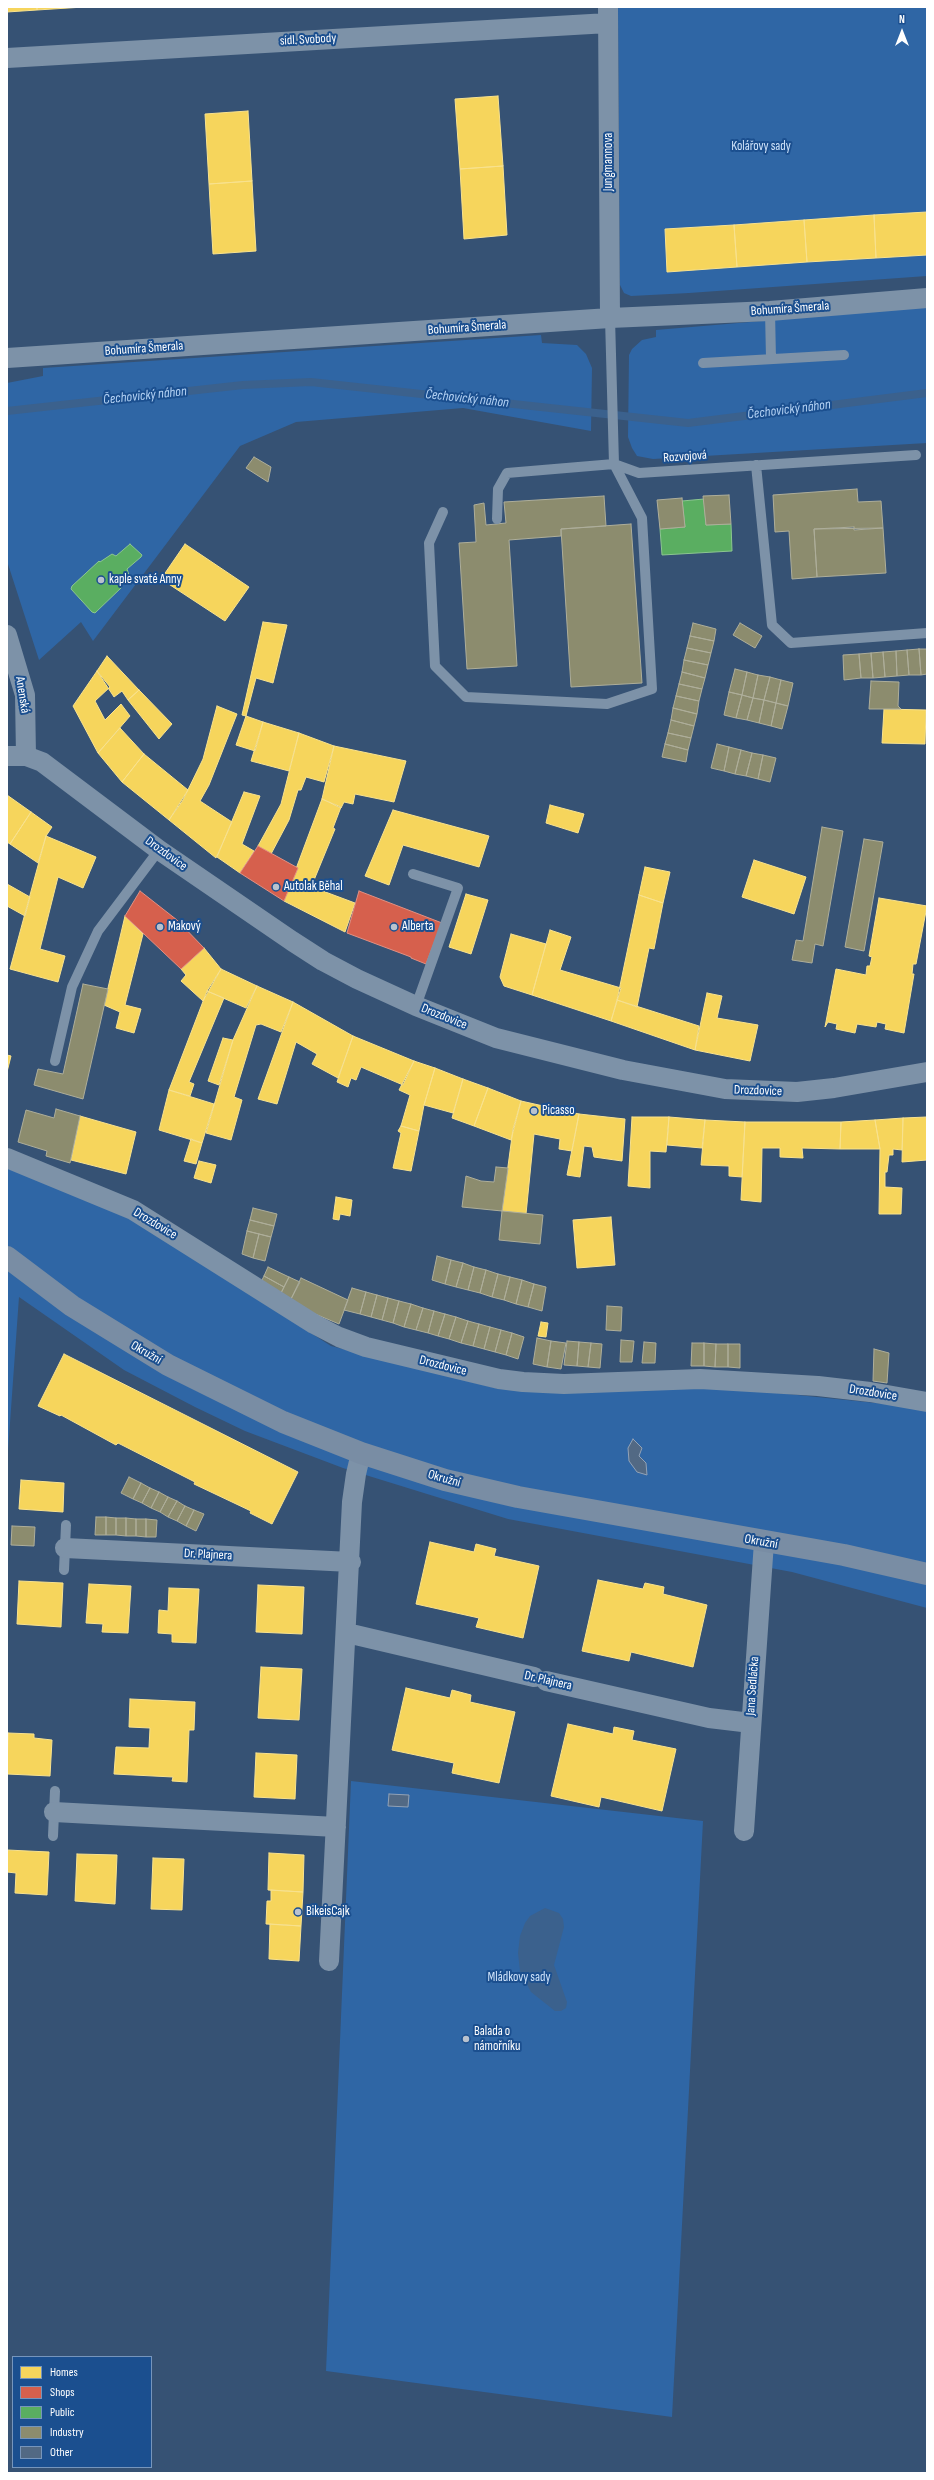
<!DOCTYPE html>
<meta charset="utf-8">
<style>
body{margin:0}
#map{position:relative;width:934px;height:2480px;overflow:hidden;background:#365274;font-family:"Sofia Sans Condensed",sans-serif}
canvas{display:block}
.frame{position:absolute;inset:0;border:8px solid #fff;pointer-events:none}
.legend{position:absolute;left:12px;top:2356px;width:140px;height:112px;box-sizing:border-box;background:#1b4f8f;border:1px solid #7695bc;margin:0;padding:5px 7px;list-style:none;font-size:12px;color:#fff}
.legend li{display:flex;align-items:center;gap:8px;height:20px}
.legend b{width:20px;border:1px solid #7695bc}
.north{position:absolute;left:882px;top:12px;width:40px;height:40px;-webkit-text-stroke:3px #1b4f8f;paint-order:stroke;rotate:0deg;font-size:11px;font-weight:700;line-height:16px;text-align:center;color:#fff}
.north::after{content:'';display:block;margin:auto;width:14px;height:18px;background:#fff;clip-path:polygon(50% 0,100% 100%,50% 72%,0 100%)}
</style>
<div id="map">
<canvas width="934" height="2480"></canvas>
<div class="frame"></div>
<ul class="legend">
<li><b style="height:11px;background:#f6d55c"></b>Homes</li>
<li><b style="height:11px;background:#d6604d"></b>Shops</li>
<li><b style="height:11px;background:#5aae61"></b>Public</li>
<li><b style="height:11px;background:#8c8c6e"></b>Industry</li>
<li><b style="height:11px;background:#526984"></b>Other</li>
</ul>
<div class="north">N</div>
</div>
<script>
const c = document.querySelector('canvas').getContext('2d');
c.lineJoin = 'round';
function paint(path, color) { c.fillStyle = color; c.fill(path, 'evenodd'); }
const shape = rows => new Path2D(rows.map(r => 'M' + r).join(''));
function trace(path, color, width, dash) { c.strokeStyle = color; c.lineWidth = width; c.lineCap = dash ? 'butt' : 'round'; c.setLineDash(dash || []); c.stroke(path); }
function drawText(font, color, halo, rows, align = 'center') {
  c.font = font + ' "Sofia Sans Condensed",sans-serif'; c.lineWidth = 4; c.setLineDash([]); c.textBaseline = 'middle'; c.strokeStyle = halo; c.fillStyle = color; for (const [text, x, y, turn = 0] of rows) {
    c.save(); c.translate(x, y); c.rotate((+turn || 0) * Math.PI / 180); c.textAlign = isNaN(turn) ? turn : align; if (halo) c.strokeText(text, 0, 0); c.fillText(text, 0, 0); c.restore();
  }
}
paint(shape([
 [618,7,927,7,927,276,689,293,631,296,624,293,620,285],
 [927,307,927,443,653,459,637,456,632,448,628,437,629,355,632,349,642,340,656,337,656,330],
 [541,335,542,343,577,345,586,354,592,368,591,431,463,408,296,422,240,446,93,641,81,622,39,660,7,561,7,383,43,376,43,368],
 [7,1167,140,1223,331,1346,499,1389,592,1391,699,1385,905,1406,927,1411,927,1608,792,1572,508,1519,343,1468,245,1431,195,1407,124,1370,19,1297,7,1465],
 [351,1781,703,1821,672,2417,326,2371]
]), '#2f66a5');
paint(shape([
 [545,1908,559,1913,563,1919,564,1927,554,1965,567,2002,566,2008,561,2011,555,2011,531,1992,520,1971,518,1953,520,1936,525,1923,530,1916]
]), '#3b618d');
const homes = shape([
 [7,7,37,7,37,10,7,12,7,7],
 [37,7,84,7,37,10,37,7],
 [498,96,503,166,460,169,455,99,498,96],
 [248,111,252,181,209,184,205,114,248,111],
 [503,166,507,235,464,239,460,169,503,166],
 [252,181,256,251,213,254,209,184,252,181],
 [927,212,927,255,876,258,874,215,927,212],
 [874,215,876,258,807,262,804,220,874,215],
 [804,220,807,262,737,267,734,225,804,220],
 [734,225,737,267,667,272,665,229,734,225],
 [185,544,249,587,225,621,161,579,185,544],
 [263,622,287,625,273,683,256,678,246,716,242,715,263,622],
 [107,656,139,690,128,700,122,691,114,697,97,671,107,656],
 [97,671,110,687,95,701,105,720,121,704,130,716,98,753,73,706,97,671],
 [139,690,172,724,159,739,128,700,139,690],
 [217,706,237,714,209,785,200,801,232,822,216,858,169,820,183,800,203,759,217,706],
 [884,709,926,710,925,744,882,743,884,709],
 [246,716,263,722,255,751,236,745,246,716],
 [263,722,299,733,289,771,251,761,263,722],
 [120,728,144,754,122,782,98,753,120,728],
 [299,733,334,746,324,782,306,777,301,790,298,790,289,820,271,854,258,846,281,804,299,733],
 [334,746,406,761,394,802,355,794,353,804,344,802,341,808,322,799,334,746],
 [144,754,188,790,169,820,122,782,144,754],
 [244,792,260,796,242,844,254,851,240,873,217,857,244,792],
 [7,795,31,812,10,844,7,842,7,795],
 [322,799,341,807,333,828,335,829,312,885,312,887,355,903,345,932,284,901,322,799],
 [550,805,584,814,578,833,546,823,550,805],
 [393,810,489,836,479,867,403,845,389,885,365,876,393,810],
 [31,812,52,827,46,836,38,863,10,844,31,812],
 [46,836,96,857,83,888,58,877,40,949,65,956,58,982,10,969,46,836],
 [754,860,806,877,794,914,742,897,754,860],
 [645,867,670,872,663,903,639,895,645,867],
 [7,884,30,897,25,916,7,906,7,884],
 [466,894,488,900,471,954,449,947,466,894],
 [639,895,663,903,654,949,649,948,637,1007,617,1000,639,895],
 [879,898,927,906,916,964,913,964,912,974,914,974,904,1033,885,1029,886,1024,877,1022,876,1027,857,1024,855,1033,836,1029,837,1024,828,1022,825,1027,836,969,866,975,867,966,870,966,872,957,869,956,879,898],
 [125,916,143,934,125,1005,141,1009,134,1033,116,1028,120,1012,104,1005,125,916],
 [550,930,571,937,560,970,621,988,611,1021,532,995,550,930],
 [511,934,546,944,532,995,504,986,500,977,511,934],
 [204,948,221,969,203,1001,181,981,186,975,181,969,204,948],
 [221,969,257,986,246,1008,207,991,221,969],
 [257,986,293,1002,281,1032,261,1024,256,1025,234,1097,242,1100,231,1140,206,1133,233,1040,257,986],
 [207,991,224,998,189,1082,194,1084,190,1096,169,1090,207,991],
 [707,993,722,996,717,1018,758,1025,750,1061,695,1050,707,993],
 [617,1000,699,1026,695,1050,611,1021,617,1000],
 [293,1002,353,1036,338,1078,312,1064,317,1054,296,1042,277,1104,258,1099,293,1002],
 [353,1036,414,1061,403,1085,361,1067,356,1080,351,1078,348,1087,337,1082,353,1036],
 [223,1038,233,1040,219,1085,208,1081,223,1038],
 [7,1055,11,1056,7,1072,7,1055],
 [414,1061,435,1068,424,1105,419,1131,401,1126,410,1095,399,1090,414,1061],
 [435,1068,463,1079,453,1113,424,1105,435,1068],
 [463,1079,488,1088,474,1126,452,1118,463,1079],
 [488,1088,521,1101,511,1140,474,1126,488,1088],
 [169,1090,214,1104,202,1143,159,1130,169,1090],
 [521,1101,579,1114,572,1151,559,1149,560,1139,534,1134,526,1214,502,1211,513,1129,521,1101],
 [579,1114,625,1119,622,1161,594,1157,592,1147,584,1146,580,1177,567,1175,579,1114],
 [80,1116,136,1132,126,1174,71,1160,80,1116],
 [632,1117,669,1117,666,1152,650,1151,650,1188,628,1186,632,1117],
 [669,1117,705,1120,702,1148,667,1145,669,1117],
 [927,1117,927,1160,902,1162,903,1118,927,1117],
 [903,1118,902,1150,893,1149,893,1155,889,1155,887,1172,885,1172,885,1187,902,1188,901,1214,879,1214,880,1149,875,1120,903,1118],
 [705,1120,745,1122,742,1177,729,1176,729,1166,701,1165,705,1120],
 [875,1120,880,1149,840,1149,841,1122,875,1120],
 [745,1122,841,1122,840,1149,802,1148,803,1158,780,1157,780,1148,762,1148,761,1202,741,1200,745,1122],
 [401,1126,419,1131,411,1171,393,1168,401,1133,398,1131,401,1126],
 [191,1139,202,1143,196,1164,184,1161,191,1139],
 [199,1161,216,1165,211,1183,194,1178,199,1161],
 [336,1197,352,1200,350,1216,340,1214,339,1220,333,1219,336,1197],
 [611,1217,615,1265,577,1268,573,1220,611,1217],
 [541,1322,548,1323,546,1337,538,1336,541,1322],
 [64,1354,298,1472,272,1524,250,1513,251,1511,194,1484,195,1482,118,1443,116,1445,61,1415,60,1416,38,1406,64,1354],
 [21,1480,64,1483,63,1512,19,1509,21,1480],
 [430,1542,474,1552,476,1544,496,1549,494,1556,539,1566,523,1638,476,1627,479,1618,416,1604,430,1542],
 [598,1580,643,1589,645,1583,664,1587,663,1594,707,1605,693,1667,631,1652,629,1661,582,1651,598,1580],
 [19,1581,63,1583,61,1627,17,1624,19,1581],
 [89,1584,131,1586,128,1633,102,1632,103,1624,86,1623,89,1584],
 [258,1585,304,1587,302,1634,256,1632,258,1585],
 [169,1588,199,1589,196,1643,172,1642,172,1634,158,1633,159,1610,168,1611,169,1588],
 [261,1667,302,1669,299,1720,258,1718,261,1667],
 [406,1688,450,1698,452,1690,471,1695,470,1702,515,1712,499,1783,452,1773,454,1763,392,1750,406,1688],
 [130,1699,195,1702,194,1730,189,1730,187,1782,172,1781,173,1777,114,1774,116,1747,149,1748,150,1728,129,1727,130,1699],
 [568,1724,613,1734,614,1727,634,1731,632,1740,676,1749,662,1811,601,1797,599,1807,551,1796,568,1724],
 [8,1733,34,1734,34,1738,52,1740,50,1776,7,1774,8,1733],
 [256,1753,297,1755,295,1799,254,1797,256,1753],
 [7,1850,49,1852,47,1895,15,1893,16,1873,7,1872,7,1850],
 [269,1853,304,1855,303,1892,268,1890,269,1853],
 [77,1854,117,1855,115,1904,75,1901,77,1854],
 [153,1858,184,1859,182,1910,151,1909,153,1858],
 [271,1890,303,1892,301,1926,266,1924,267,1901,271,1901,271,1890],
 [270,1924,301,1926,299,1961,269,1959,270,1924]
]);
paint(homes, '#f6d55c');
trace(homes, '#f9e28d', 1);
const shops = shape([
 [258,846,298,868,284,901,240,873,258,846],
 [140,891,177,920,204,948,181,969,125,916,140,891],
 [359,891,442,923,426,964,411,958,411,957,347,933,359,891]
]);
paint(shops, '#d6604d');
trace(shops, '#e29082', 1);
const public = shape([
 [704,499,706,525,731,524,732,551,662,555,660,529,685,527,682,501,704,499],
 [130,544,142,555,141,557,127,569,129,575,120,585,122,587,95,613,92,612,71,589,72,586,99,561,100,562,112,554,116,556,130,544]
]);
paint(public, '#5aae61');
trace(public, '#8cc690', 1);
const industry = shape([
 [254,457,271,467,268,482,246,468,254,457],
 [857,489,858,502,881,501,883,528,814,529,817,577,792,579,789,531,775,532,773,495,857,489],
 [729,495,731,524,706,525,703,496,729,495],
 [604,496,606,526,561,529,561,536,509,540,517,666,467,669,459,543,476,542,474,505,484,503,486,525,506,523,504,502,604,496],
 [682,498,685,527,660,529,657,500,682,498],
 [631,524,642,683,571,687,561,529,631,524],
 [854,527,854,530,883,528,886,573,817,577,814,529,854,527],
 [693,623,716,629,714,641,690,636,693,623],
 [740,623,762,636,755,648,733,635,740,623],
 [690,636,714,641,711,653,687,648,690,636],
 [687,648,711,653,708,665,684,660,687,648],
 [919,649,927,649,927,674,921,675,919,649],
 [919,649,921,675,909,675,907,650,919,649],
 [907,650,909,675,897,676,896,651,907,650],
 [896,651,897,676,885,677,883,652,896,651],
 [883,652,885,677,873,678,871,653,883,652],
 [871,653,873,678,861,678,859,654,871,653],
 [859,654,861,678,844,680,843,655,859,654],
 [684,660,708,665,705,678,682,672,684,660],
 [735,669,747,672,742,695,729,692,735,669],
 [682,672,705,678,702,689,679,684,682,672],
 [747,672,758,675,753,698,742,695,747,672],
 [758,675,770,677,764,700,753,698,758,675],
 [770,677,781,680,776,703,764,700,770,677],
 [781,680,793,683,788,706,776,703,781,680],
 [871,681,899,682,898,706,901,709,869,709,871,681],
 [679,684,702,689,699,701,676,696,679,684],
 [729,692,742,695,736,718,724,715,729,692],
 [742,695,753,698,747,720,736,718,742,695],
 [676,696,699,701,697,714,673,708,676,696],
 [753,698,764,700,759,723,747,720,753,698],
 [764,700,776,703,771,726,759,723,764,700],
 [776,703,788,706,782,729,771,726,776,703],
 [673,708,697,714,694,726,671,720,673,708],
 [671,720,694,726,691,738,668,733,671,720],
 [668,733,691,738,688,750,665,744,668,733],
 [665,744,688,750,686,762,662,757,665,744],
 [717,744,729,747,724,771,711,768,717,744],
 [729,747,741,750,735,774,724,771,729,747],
 [741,750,752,753,746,776,735,774,741,750],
 [752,753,763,755,758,779,746,776,752,753],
 [763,755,776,758,770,782,758,779,763,755],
 [822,827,843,831,823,946,815,944,812,963,792,960,796,940,803,941,822,827],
 [864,839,883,842,864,951,845,947,864,839],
 [83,984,108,989,83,1099,34,1085,38,1069,63,1074,83,984],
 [56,1109,80,1116,70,1163,46,1156,47,1151,18,1142,26,1110,54,1118,56,1109],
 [496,1167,508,1168,502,1211,462,1207,466,1176,481,1181,494,1182,496,1167],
 [253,1208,277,1214,274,1226,250,1220,253,1208],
 [502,1211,543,1215,540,1244,499,1240,502,1211],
 [250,1220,274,1226,271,1237,247,1231,250,1220],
 [247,1231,259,1234,253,1258,242,1254,247,1231],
 [259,1234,271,1237,265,1261,253,1258,259,1234],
 [437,1256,451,1260,445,1284,432,1280,437,1256],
 [451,1260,463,1263,456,1287,445,1284,451,1260],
 [463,1263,474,1267,468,1290,456,1287,463,1263],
 [268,1267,289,1277,284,1287,264,1276,268,1267],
 [474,1267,486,1270,480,1293,468,1290,474,1267],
 [486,1270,498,1274,492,1297,480,1293,486,1270],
 [498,1274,510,1277,504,1300,492,1297,498,1274],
 [264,1276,284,1287,279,1297,260,1284,264,1276],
 [289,1277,300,1282,289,1303,279,1297,289,1277],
 [510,1277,522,1280,516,1304,504,1300,510,1277],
 [301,1278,348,1300,339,1324,289,1303,301,1278],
 [522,1280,534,1284,528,1307,516,1304,522,1280],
 [534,1284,546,1287,542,1311,528,1307,534,1284],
 [352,1288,366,1292,360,1314,344,1310,352,1288],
 [366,1292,377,1295,371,1317,360,1314,366,1292],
 [377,1295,388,1298,382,1320,371,1317,377,1295],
 [388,1298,399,1301,393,1323,382,1320,388,1298],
 [399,1301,411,1304,404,1327,393,1323,399,1301],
 [411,1304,423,1308,416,1330,404,1327,411,1304],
 [607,1306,622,1307,621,1331,606,1330,607,1306],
 [423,1308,434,1311,428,1333,416,1330,423,1308],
 [434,1311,445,1314,438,1336,428,1333,434,1311],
 [445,1314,456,1317,449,1339,438,1336,445,1314],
 [456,1317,468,1321,461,1343,449,1339,456,1317],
 [468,1321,479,1324,473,1346,461,1343,468,1321],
 [479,1324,490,1327,484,1349,473,1346,479,1324],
 [490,1327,501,1330,495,1352,484,1349,490,1327],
 [501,1330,512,1333,506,1355,495,1352,501,1330],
 [512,1333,524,1337,518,1359,506,1355,512,1333],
 [537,1338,551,1341,547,1367,533,1364,537,1338],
 [621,1340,634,1341,632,1362,620,1362,621,1340],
 [551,1341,566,1343,561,1369,547,1367,551,1341],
 [567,1341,579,1342,577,1366,564,1365,567,1341],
 [579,1342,591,1343,588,1367,577,1366,579,1342],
 [644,1342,656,1343,655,1363,642,1363,644,1342],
 [591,1343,602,1344,600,1368,588,1367,591,1343],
 [692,1343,704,1343,704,1366,691,1366,692,1343],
 [704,1343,716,1344,715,1367,704,1366,704,1343],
 [716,1344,728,1344,728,1367,715,1367,716,1344],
 [728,1344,740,1344,740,1368,728,1367,728,1344],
 [874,1349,889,1353,887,1383,873,1381,874,1349],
 [129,1477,141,1483,133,1499,121,1493,129,1477],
 [141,1483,150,1488,142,1503,133,1499,141,1483],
 [150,1488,159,1492,151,1508,142,1503,150,1488],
 [159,1492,168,1497,160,1512,151,1508,159,1492],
 [168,1497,177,1501,168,1517,160,1512,168,1497],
 [177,1501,185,1506,177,1521,168,1517,177,1501],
 [185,1506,194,1510,186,1526,177,1521,185,1506],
 [194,1510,204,1514,196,1531,186,1526,194,1510],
 [96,1517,106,1517,106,1535,95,1535,96,1517],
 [106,1517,116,1518,116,1535,106,1535,106,1517],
 [116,1518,126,1518,126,1536,116,1535,116,1518],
 [126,1518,136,1519,136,1536,126,1536,126,1518],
 [136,1519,146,1519,146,1537,136,1536,136,1519],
 [146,1519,157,1520,156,1537,146,1537,146,1519],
 [12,1526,35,1527,34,1546,11,1545,12,1526]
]);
paint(industry, '#8c8c6e');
trace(industry, '#aeae9a', 1);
trace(shape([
 [7,411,243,385,311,382,688,423,927,393]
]), '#3b618d', 8);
const building = shape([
 [633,1439,642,1448,639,1456,646,1463,647,1475,637,1472,629,1461,628,1448,633,1439],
 [389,1794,409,1795,408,1807,388,1806,389,1794]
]);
paint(building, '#526984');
trace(building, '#92a2b6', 1);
trace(shape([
 [770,311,771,359],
 [703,363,844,355],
 [756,465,772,625,791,643,927,633],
 [443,512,429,543,435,666,466,697,607,704,652,689,642,518,614,464,610,318],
 [497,519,498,489,507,473,614,464,639,473,916,455],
 [413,874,458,888,416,1006],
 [55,1061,72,987,98,931,159,850],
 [64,1570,66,1525],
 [53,1836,55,1791]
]), '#7d92a8', 10);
trace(shape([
 [608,7,610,318],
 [7,58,608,23],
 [7,358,610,318,770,311,927,298],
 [7,635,25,695,26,756],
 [7,756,26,756,42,762,159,850,292,941,323,961,357,979,416,1006,496,1038,623,1070,725,1089,797,1092,834,1088,927,1072],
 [7,1158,133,1210,314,1324,339,1337,366,1347,499,1379,523,1382,564,1384,700,1379,818,1386,870,1392,927,1402],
 [65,1548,351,1562],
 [347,1633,534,1677],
 [546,1681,709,1718,751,1723],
 [54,1812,336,1827],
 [744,1831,764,1542],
 [329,1961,352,1502,356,1474,361,1453]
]), '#7d92a8', 20);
trace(shape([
 [7,1257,72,1306,168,1365,283,1422,361,1453,445,1480,518,1497,844,1555,927,1574]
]), '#798da4', 22);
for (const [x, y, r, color] of [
 [101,580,4,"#b9c2ce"],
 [276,887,4,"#b9c2ce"],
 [160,927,4,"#b9c2ce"],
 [394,927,4,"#b9c2ce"],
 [534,1111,4,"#b9c2ce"],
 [298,1912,4,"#b9c2ce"],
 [466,2039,4,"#b9c2ce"]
]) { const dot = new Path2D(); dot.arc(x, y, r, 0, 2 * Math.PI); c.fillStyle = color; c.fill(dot); trace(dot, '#1b4f8f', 1.5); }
drawText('13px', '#fff', '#1b4f8f', [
 ["sídl. Svobody",308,40,-3],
 ["Jungmannova",609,162,-90],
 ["Bohumíra Šmerala",790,309,-4],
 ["Bohumíra Šmerala",467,328,-4],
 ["Bohumíra Šmerala",144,349,-4],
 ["Rozvojová",685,457,-4],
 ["Anenská",22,695,81],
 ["Drozdovice",166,854,36],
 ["Drozdovice",444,1017,22],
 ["Drozdovice",758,1091,2],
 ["Drozdovice",155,1224,31],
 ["Okružní",146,1353,30],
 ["Drozdovice",443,1366,14],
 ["Drozdovice",873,1393,9],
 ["Okružní",444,1479,16],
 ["Okružní",761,1542,10],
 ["Dr. Plajnera",208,1555,3],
 ["Dr. Plajnera",548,1681,13],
 ["Jana Sedláčka",753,1686,-86]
]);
drawText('13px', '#cfe3fa', '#1b4f8f', [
 ["Kolářovy sady",761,147],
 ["Mládkovy sady",519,1978]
]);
drawText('13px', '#fff', '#1b4f8f', [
 ["kaple svaté Anny",109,580],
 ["Autolak Běhal",284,887],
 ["Makový",168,927],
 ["Alberta",402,927],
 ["Picasso",542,1111],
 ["BikeisCajk",306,1912],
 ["Balada o",474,2032],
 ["námořníku",474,2047]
], 'left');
drawText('italic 14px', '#b5d3f5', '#1b4f8f', [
 ["Čechovický náhon",145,396,-6],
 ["Čechovický náhon",467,399,6],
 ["Čechovický náhon",789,410,-7]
]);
</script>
